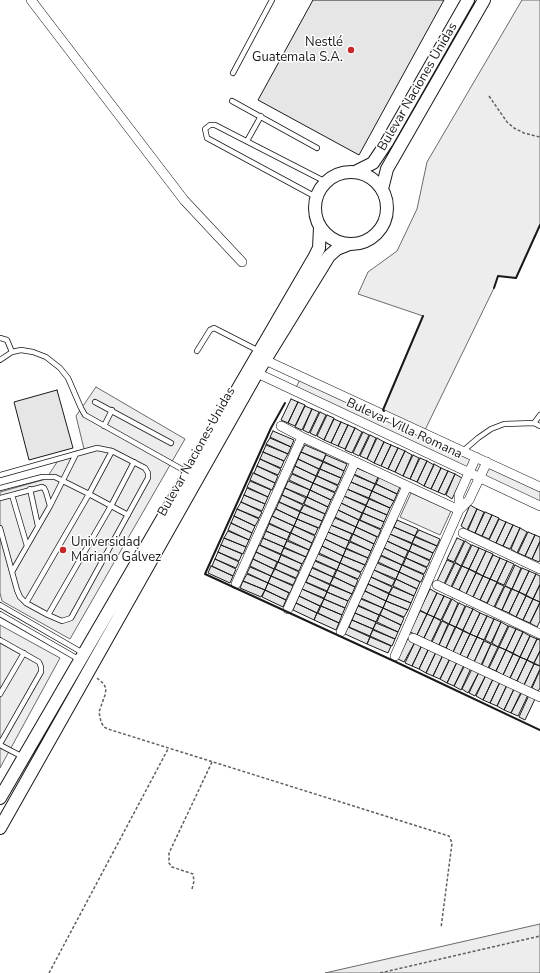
<!DOCTYPE html>
<meta charset="utf-8">
<style>
body{margin:0}
canvas{display:block;background:#fff}
</style>
<canvas width="540" height="973"></canvas>
<script>
const c = document.querySelector('canvas').getContext('2d');
c.lineJoin = 'round';
function paint(path, color) { c.fillStyle = color; c.fill(path, 'evenodd'); }
const shape = rows => new Path2D(rows.map(r => 'M' + r).join(''));
function trace(path, color, width, dash) { c.strokeStyle = color; c.lineWidth = width; c.lineCap = dash ? 'butt' : 'round'; c.setLineDash(dash || []); c.stroke(path); }
function drawText(font, color, halo, rows, align = 'center') {
  c.font = font + ' "Nunito Sans",sans-serif'; c.lineWidth = 3; c.setLineDash([]); c.textBaseline = 'middle'; c.strokeStyle = halo; c.fillStyle = color; for (const [text, x, y, turn = 0] of rows) {
    c.save(); c.translate(x, y); c.rotate((+turn || 0) * Math.PI / 180); c.textAlign = isNaN(turn) ? turn : align; if (halo) c.strokeText(text, 0, 0); c.fillText(text, 0, 0); c.restore();
  }
}
const built = shape([
 [522,0,540,0,540,225,516,278,498,276,494,288,425,430,383,410,423,316,358,294,368,272,397,251,417,209,427,162,522,0],
 [302,376,540,487,540,506,294,391,302,376],
 [96,387,185,439,70,639,2,601,0,593,0,492,46,479,61,456,84,449,76,416,96,387],
 [411,493,451,511,440,535,400,517,411,493],
 [0,625,60,658,0,768,0,625],
 [540,924,540,973,325,973,540,924]
]);
paint(built, '#ededed');
trace(built, '#6a6a6a', 1);
const building = shape([
 [313,0,444,0,359,155,258,100,313,0],
 [57,390,73,448,29,460,14,402,57,390],
 [291,399,298,402,288,423,281,420,291,399],
 [298,402,305,405,295,426,288,423,298,402],
 [305,406,312,409,302,430,295,427,305,406],
 [312,409,319,412,309,433,303,430,312,409],
 [320,412,326,415,316,436,310,433,320,412],
 [327,415,334,418,324,440,317,436,327,415],
 [334,419,341,422,331,443,324,440,334,419],
 [341,422,348,425,338,446,331,443,341,422],
 [348,425,355,428,345,449,338,446,348,425],
 [355,428,362,432,352,453,345,450,355,428],
 [273,431,294,440,291,447,270,437,273,431],
 [363,432,369,435,359,456,353,453,363,432],
 [370,435,376,438,367,459,360,456,370,435],
 [270,438,291,447,288,454,266,444,270,438],
 [377,438,384,442,374,463,367,459,377,438],
 [384,442,391,445,381,466,374,463,384,442],
 [266,445,288,454,284,461,263,452,266,445],
 [305,445,326,454,323,461,301,452,305,445],
 [391,445,398,448,388,469,381,466,391,445],
 [398,448,405,451,395,472,388,469,398,448],
 [405,451,412,455,403,476,395,472,405,451],
 [263,452,284,461,281,468,260,459,263,452],
 [301,452,323,462,319,469,298,459,301,452],
 [326,455,347,464,344,471,323,461,326,455],
 [413,455,419,458,410,479,403,476,413,455],
 [420,458,427,461,417,482,410,479,420,458],
 [260,459,281,469,278,475,257,466,260,459],
 [298,459,319,469,316,476,295,466,298,459],
 [427,461,434,465,424,486,417,482,427,461],
 [323,462,344,471,341,478,320,469,323,462],
 [434,464,441,468,431,489,424,486,434,464],
 [257,466,278,476,275,483,254,473,257,466],
 [295,466,316,476,313,483,292,473,295,466],
 [357,468,378,477,375,484,354,474,357,468],
 [441,468,448,471,438,492,431,489,441,468],
 [320,469,341,478,338,485,317,476,320,469],
 [448,471,455,474,445,495,438,492,448,471],
 [253,473,275,483,272,490,250,480,253,473],
 [292,474,313,483,310,490,289,480,292,474],
 [455,474,462,478,452,499,446,495,455,474],
 [354,475,375,484,372,491,351,482,354,475],
 [317,476,338,486,335,492,313,483,317,476],
 [379,477,400,487,397,494,376,484,379,477],
 [250,481,271,490,268,497,247,487,250,481],
 [288,481,310,490,307,497,285,488,288,481],
 [351,482,372,491,369,498,347,489,351,482],
 [313,483,335,493,331,500,310,490,313,483],
 [376,484,397,494,394,501,372,491,376,484],
 [247,488,268,497,265,504,244,495,247,488],
 [285,488,306,498,303,504,282,495,285,488],
 [347,489,369,499,366,505,344,496,347,489],
 [310,490,331,500,328,507,307,497,310,490],
 [372,491,394,501,390,508,369,498,372,491],
 [244,495,265,504,262,511,241,502,244,495],
 [282,495,303,505,300,511,279,502,282,495],
 [344,496,366,506,362,513,341,503,344,496],
 [307,497,328,507,325,514,304,504,307,497],
 [369,499,390,508,387,515,366,506,369,499],
 [241,502,262,512,259,518,237,509,241,502],
 [279,502,300,512,297,519,276,509,279,502],
 [341,503,362,513,359,520,338,510,341,503],
 [304,505,325,514,322,521,300,512,304,505],
 [470,505,477,509,467,530,461,526,470,505],
 [366,506,387,515,384,522,363,513,366,506],
 [237,509,259,519,255,526,234,516,237,509],
 [276,509,297,519,294,526,272,516,276,509],
 [477,509,484,512,475,533,468,530,477,509],
 [338,510,359,520,356,527,335,517,338,510],
 [300,512,322,521,319,528,297,519,300,512],
 [485,512,492,515,482,536,475,533,485,512],
 [363,513,384,522,381,529,360,520,363,513],
 [492,515,499,518,489,539,482,536,492,515],
 [234,516,255,526,252,533,231,523,234,516],
 [272,516,294,526,290,533,269,523,272,516],
 [335,518,356,527,353,534,331,525,335,518],
 [297,519,318,528,315,535,294,526,297,519],
 [499,519,506,522,496,543,489,540,499,519],
 [359,520,381,530,378,537,356,527,359,520],
 [397,520,418,529,415,536,394,527,397,520],
 [506,522,513,525,503,546,496,543,506,522],
 [231,523,252,533,249,540,228,530,231,523],
 [269,524,290,533,287,540,266,531,269,524],
 [331,525,352,534,349,541,328,532,331,525],
 [513,525,520,528,510,549,503,546,513,525],
 [294,526,315,536,312,543,291,533,294,526],
 [356,527,377,537,374,544,353,534,356,527],
 [394,527,415,536,412,543,390,534,394,527],
 [520,528,527,532,517,553,511,549,520,528],
 [419,530,440,539,437,546,415,536,419,530],
 [228,531,249,540,246,547,224,538,228,531],
 [266,531,287,540,284,547,263,538,266,531],
 [328,532,349,541,346,549,325,539,328,532],
 [528,532,535,535,525,556,518,553,528,532],
 [291,533,312,543,309,550,288,540,291,533],
 [353,534,374,544,371,551,350,541,353,534],
 [390,534,412,544,409,551,387,541,390,534],
 [535,535,540,537,540,541,532,559,525,556,535,535],
 [415,537,437,546,433,553,412,543,415,537],
 [224,538,246,547,243,554,221,545,224,538],
 [263,538,284,547,281,554,260,545,263,538],
 [457,538,464,541,454,562,447,559,457,538],
 [325,539,346,549,343,556,322,546,325,539],
 [287,541,309,550,306,557,284,547,287,541],
 [387,541,408,551,405,558,384,548,387,541],
 [465,541,471,545,461,566,455,562,465,541],
 [350,542,371,551,368,558,346,548,350,542],
 [540,542,540,560,539,562,532,559,540,542],
 [412,544,433,553,430,560,409,551,412,544],
 [221,545,242,554,239,561,218,552,221,545],
 [259,545,281,555,278,562,256,552,259,545],
 [472,545,479,548,469,569,462,566,472,545],
 [322,546,343,556,340,563,319,553,322,546],
 [284,548,306,557,302,564,281,554,284,548],
 [384,548,405,558,402,565,381,555,384,548],
 [479,548,486,551,476,572,469,569,479,548],
 [346,549,368,558,365,565,343,556,346,549],
 [409,551,430,561,427,567,406,558,409,551],
 [486,551,493,554,483,576,476,572,486,551],
 [218,552,239,562,236,568,215,559,218,552],
 [256,552,277,562,274,569,253,559,256,552],
 [318,554,340,563,337,570,315,560,318,554],
 [281,555,302,564,299,571,278,562,281,555],
 [493,555,500,558,490,579,483,576,493,555],
 [343,556,365,565,361,572,340,563,343,556],
 [381,556,402,565,399,572,378,562,381,556],
 [406,558,427,568,424,574,403,565,406,558],
 [500,558,507,561,497,582,490,579,500,558],
 [215,559,236,569,233,576,212,566,215,559],
 [253,559,274,569,271,576,250,566,253,559],
 [447,560,454,563,444,584,437,581,447,560],
 [315,561,336,570,333,577,312,567,315,561],
 [507,561,514,564,504,585,497,582,507,561],
 [278,562,299,572,296,578,275,569,278,562],
 [340,563,361,573,358,579,337,570,340,563],
 [377,563,399,572,396,579,374,570,377,563],
 [455,563,461,566,451,587,445,584,455,563],
 [402,565,424,575,421,582,399,572,402,565],
 [515,565,521,568,512,589,505,586,515,565],
 [211,566,233,576,230,583,208,573,211,566],
 [462,566,469,569,459,590,452,587,462,566],
 [250,567,271,576,268,583,247,573,250,567],
 [312,568,333,577,330,584,309,575,312,568],
 [522,568,529,571,519,592,512,589,522,568],
 [275,569,296,579,293,585,271,576,275,569],
 [469,569,476,573,466,594,459,590,469,569],
 [337,570,358,580,355,587,334,577,337,570],
 [374,570,395,580,392,586,371,577,374,570],
 [529,571,536,574,526,595,519,592,529,571],
 [399,572,420,582,417,589,396,579,399,572],
 [476,573,483,576,473,597,466,594,476,573],
 [247,574,268,583,265,590,243,581,247,574],
 [536,574,540,576,540,584,533,599,526,595,536,574],
 [309,575,330,585,327,591,306,582,309,575],
 [271,576,293,586,290,593,268,583,271,576],
 [483,576,490,579,480,600,473,597,483,576],
 [334,577,355,587,352,594,330,584,334,577],
 [371,577,392,587,389,593,368,584,371,577],
 [396,579,417,589,414,596,393,586,396,579],
 [490,579,497,582,487,603,480,600,490,579],
 [243,581,265,590,261,597,240,588,243,581],
 [305,582,327,592,324,598,302,589,305,582],
 [268,583,289,593,286,600,265,590,268,583],
 [497,583,504,586,494,607,487,604,497,583],
 [368,584,389,594,386,601,365,591,368,584],
 [330,585,352,594,348,601,327,592,330,585],
 [540,585,540,602,533,599,540,585],
 [505,586,511,589,502,610,495,607,505,586],
 [393,587,414,596,411,603,389,594,393,587],
 [302,589,324,599,320,606,299,596,302,589],
 [430,589,437,593,427,614,420,610,430,589],
 [512,589,519,592,509,613,502,610,512,589],
 [265,590,286,600,283,607,262,597,265,590],
 [365,591,386,601,383,608,361,598,365,591],
 [327,592,348,601,345,608,324,599,327,592],
 [519,592,526,596,516,617,509,613,519,592],
 [437,593,444,596,434,617,427,614,437,593],
 [389,594,411,603,408,610,386,601,389,594],
 [299,596,320,606,317,613,296,603,299,596],
 [444,596,451,599,441,620,434,617,444,596],
 [526,596,533,599,523,620,516,617,526,596],
 [324,599,345,608,342,615,321,606,324,599],
 [361,599,383,608,379,615,358,605,361,599],
 [452,599,458,603,449,624,442,620,452,599],
 [533,599,540,602,530,623,523,620,533,599],
 [386,601,408,610,404,617,383,608,386,601],
 [296,603,317,613,314,620,293,610,296,603],
 [459,603,465,606,456,627,449,624,459,603],
 [540,603,540,621,537,627,530,623,540,603],
 [321,606,342,615,339,623,318,613,321,606],
 [358,606,379,615,376,622,355,613,358,606],
 [466,606,473,609,463,630,456,627,466,606],
 [383,608,404,618,401,625,380,615,383,608],
 [473,609,480,613,470,634,463,630,473,609],
 [420,611,427,614,417,635,410,632,420,611],
 [317,613,339,623,336,630,314,620,317,613],
 [355,613,376,622,373,629,352,620,355,613],
 [480,613,487,616,477,637,470,634,480,613],
 [427,614,434,617,424,638,417,635,427,614],
 [380,615,401,625,398,632,377,622,380,615],
 [487,616,494,619,484,640,477,637,487,616],
 [434,617,441,621,431,642,424,638,434,617],
 [494,619,501,622,491,643,485,640,494,619],
 [352,620,373,629,370,636,349,627,352,620],
 [442,621,448,624,439,645,432,642,442,621],
 [501,622,508,626,498,647,492,643,501,622],
 [376,623,398,632,395,639,373,629,376,623],
 [449,624,455,627,446,648,439,645,449,624],
 [509,626,516,629,506,650,499,647,509,626],
 [348,627,370,637,367,644,345,634,348,627],
 [456,627,463,631,453,652,446,648,456,627],
 [516,629,523,632,513,653,506,650,516,629],
 [373,630,395,639,392,646,370,636,373,630],
 [463,631,470,634,460,655,453,652,463,631],
 [523,632,530,636,520,657,513,653,523,632],
 [470,634,477,637,467,658,460,655,470,634],
 [530,636,537,639,527,660,520,657,530,636],
 [370,637,391,646,388,653,367,644,370,637],
 [477,637,484,640,474,662,467,658,477,637],
 [408,638,415,642,404,662,398,659,408,638],
 [537,639,540,640,540,651,534,663,527,660,537,639],
 [484,641,491,644,481,665,474,662,484,641],
 [415,642,422,645,412,666,405,663,415,642],
 [491,644,498,647,488,668,482,665,491,644],
 [422,645,429,648,419,669,412,666,422,645],
 [499,647,506,650,496,671,489,668,499,647],
 [429,648,436,652,426,673,419,669,429,648],
 [506,650,513,654,503,675,496,671,506,650],
 [540,651,540,666,534,663,540,651],
 [436,652,443,655,433,676,426,673,436,652],
 [513,654,520,657,510,678,503,675,513,654],
 [443,655,450,658,440,679,433,676,443,655],
 [520,657,527,660,517,681,510,678,520,657],
 [450,659,457,662,447,683,440,679,450,659],
 [527,660,534,664,524,685,517,681,527,660],
 [457,662,464,665,454,686,447,683,457,662],
 [534,664,540,666,540,669,531,688,524,685,534,664],
 [465,665,471,668,461,690,454,686,465,665],
 [472,669,479,672,468,693,462,689,472,669],
 [540,670,540,688,538,691,532,688,540,670],
 [479,672,486,675,475,696,469,693,479,672],
 [486,675,493,679,483,700,476,696,486,675],
 [493,679,500,682,490,703,483,700,493,679],
 [500,682,507,685,497,706,490,703,500,682],
 [507,685,514,689,504,710,497,706,507,685],
 [514,689,521,692,511,713,504,710,514,689],
 [522,692,528,695,518,716,511,713,522,692],
 [529,695,535,699,525,720,519,717,529,695]
]);
paint(building, '#e6e6e6');
trace(building, '#1a1a1a', 1);
const service = shape([
 [233,73,272,0],
 [232,101,317,148],
 [247,141,261,116],
 [316,197,207,138,205,129,210,125,215,125,326,182],
 [0,338,7,340,12,352],
 [197,351,210,330,214,328,259,351],
 [0,360,12,352,21,350,33,352,46,357,60,368,68,378,81,408,85,415,187,472],
 [95,402,171,443],
 [534,423,540,426],
 [104,426,112,410],
 [463,451,478,438,491,429,504,424,534,423,540,415],
 [76,454,50,506,12,572,17,590,20,597,26,603,89,494,112,451],
 [0,475,97,448,112,451,145,468,148,473,148,478,71,618,62,621,48,615],
 [0,488,42,477,55,477,89,494,128,515],
 [30,489,38,526],
 [12,495,27,546],
 [0,498,42,487,44,488,46,492,50,506],
 [0,528,12,572],
 [26,603,48,615,111,506,134,462],
 [0,605,83,653],
 [0,614,80,660],
 [0,640,39,662,41,667,41,672,0,744],
 [0,694,24,653],
 [0,745,23,757]
]);
const minor = shape([
 [31,0,184,200,242,262],
 [265,360,540,487],
 [257,373,540,506],
 [281,426,302,437,459,510],
 [459,510,459,495,476,457],
 [463,533,540,569],
 [236,584,302,437],
 [437,585,540,634],
 [288,609,355,462],
 [341,632,407,486],
 [413,638,540,697],
 [395,656,459,510,469,500,487,462]
]);
const secondary = shape([
 '315 208a36 36 0 1 1 72 0a36 36 0 1 1-72 0Z',
 [355,172,373,163,387,142,468,0],
 [382,189,387,169,484,0],
 [0,798,315,256,319,248,320,227],
 [0,828,257,373,329,256,337,249,347,245]
]);
trace(service, '#1a1a1a', 6);
trace(minor, '#1a1a1a', 10);
trace(secondary, '#1a1a1a', 14);
trace(shape([
 [489,96,507,122,514,128,524,133,540,137],
 [97,678,104,684,106,689,105,695,99,712,101,722,104,727,108,729,449,836,452,843,441,928],
 [192,889,194,881,193,874,172,867,169,863,169,853,212,762],
 [49,973,168,749],
 [380,973,540,936]
]), '#5f5f5f', 1.5, [3, 2]);
trace(service, '#fff', 4.5);
trace(minor, '#fff', 9);
trace(secondary, '#fff', 12);
trace(shape([
 [494,288,498,276,516,278,540,225],
 [285,403,271,428,205,574,396,662,540,730],
 [384,411,383,410,423,316]
]), '#1a1a1a', 2);
for (const [x, y, r, color] of [
 [351,50,4,"#c62828"],
 [63,550,4,"#c62828"]
]) { const dot = new Path2D(); dot.arc(x, y, r, 0, 2 * Math.PI); c.fillStyle = color; c.fill(dot); trace(dot, '#fff', 1.5); }
drawText('13px', '#1a1a1a', '#fff', [
 ["Nestlé",343,43],
 ["Guatemala S.A.",343,58],
 ["Universidad",71,543,"left"],
 ["Mariano Gálvez",71,558,"left"]
], 'right');
drawText('13px', '#1a1a1a', '#fff', [
 ["Bulevar Naciones Unidas",418,87,-60],
 ["Bulevar Villa Romana",404,429,25],
 ["Bulevar Naciones Unidas",197,452,-61]
]);
</script>
